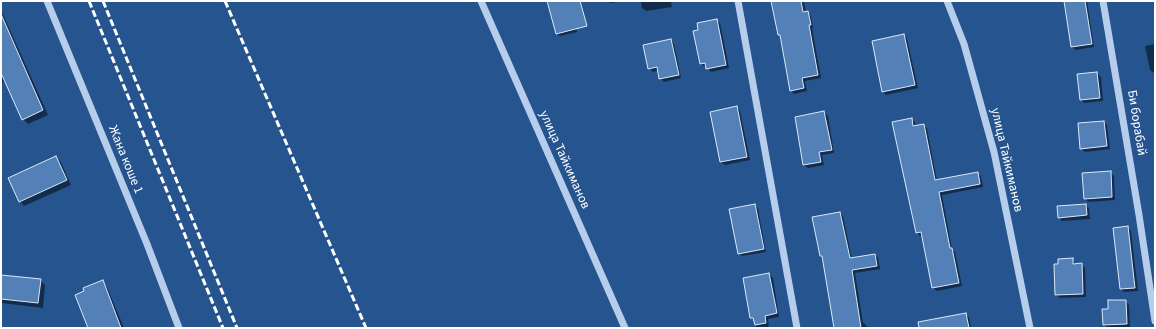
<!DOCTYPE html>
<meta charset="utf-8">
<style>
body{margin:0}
#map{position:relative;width:1156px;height:329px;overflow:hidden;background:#26548e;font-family:"Source Sans 3",sans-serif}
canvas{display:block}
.frame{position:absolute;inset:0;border:2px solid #fff;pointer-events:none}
</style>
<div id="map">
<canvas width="1156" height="329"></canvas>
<div class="frame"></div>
</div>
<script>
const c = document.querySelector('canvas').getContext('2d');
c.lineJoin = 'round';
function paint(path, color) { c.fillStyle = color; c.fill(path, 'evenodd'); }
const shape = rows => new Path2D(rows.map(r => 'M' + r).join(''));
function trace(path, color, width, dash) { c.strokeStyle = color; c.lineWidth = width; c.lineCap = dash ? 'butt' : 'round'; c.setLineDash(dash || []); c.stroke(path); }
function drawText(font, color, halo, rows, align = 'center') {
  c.font = font + ' "Source Sans 3",sans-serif'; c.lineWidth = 3.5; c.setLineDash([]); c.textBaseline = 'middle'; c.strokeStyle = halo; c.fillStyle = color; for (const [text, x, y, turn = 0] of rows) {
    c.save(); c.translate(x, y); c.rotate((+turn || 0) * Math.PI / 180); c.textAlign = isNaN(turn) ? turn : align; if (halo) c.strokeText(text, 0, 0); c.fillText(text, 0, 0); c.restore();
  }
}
paint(shape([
 [547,1,570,1,577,32,560,36,557,34],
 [609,1,623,1,611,3],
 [641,1,671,1,672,7,646,11,642,8],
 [772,1,804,1,806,13,808,13,811,16,813,28,812,28,821,78,805,81,807,91,794,94,791,90,781,37,779,35],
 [1065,1,1087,1,1094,47,1076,50,1072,47],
 [1,10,48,115,28,124,23,119,6,81,1,83],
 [716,20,720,23,729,68,711,72,707,67,705,67,701,64,695,32,700,31],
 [904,35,907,39,918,88,886,95,883,92],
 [671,40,674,44,681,78,664,82,660,78,659,70,653,72,649,68],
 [1155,44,1155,73,1154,73,1150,70,1145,46],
 [1097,73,1101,77,1103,101,1084,103,1081,99],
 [737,107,740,111,750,160,725,165,721,162,711,113],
 [824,112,828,116,834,153,822,155,824,165,808,168,804,165],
 [911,119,915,122,916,127,924,125,927,128,937,181,977,173,981,176,983,187,942,195,952,249,955,252,962,286,937,291,933,288,923,236,920,236,917,233,894,122],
 [1104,122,1107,125,1110,149,1085,152,1081,148],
 [56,157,61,162,71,185,24,206,20,201],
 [1110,172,1114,176,1115,200,1088,202,1085,198],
 [755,205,758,209,766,252,742,256,739,253],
 [1086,205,1089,208,1090,219,1062,221,1059,217],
 [840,213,843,216,852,259,875,255,878,258,880,269,855,273,863,323,864,323,868,328,835,328,823,258,821,255],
 [1128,227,1131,231,1138,291,1124,292,1121,289],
 [1072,259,1076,265,1081,264,1085,268,1086,297,1060,298,1056,295,1060,265],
 [769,274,773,278,779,317,768,319,769,328,756,328,755,321,751,318],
 [1,276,40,280,45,285,43,308,1,303],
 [102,282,107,287,124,328,89,328],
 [1126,301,1129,305,1130,327,1107,328,1104,324,1109,310],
 [965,314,969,317,971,328,937,328]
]), '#0007');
const building = shape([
 [547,1,580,1,587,26,556,34,547,1],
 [771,1,801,1,803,12,808,11,811,25,809,25,818,75,802,78,804,88,790,91,780,35,778,35,771,1],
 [1064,1,1085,1,1092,44,1071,47,1064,1],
 [1,14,43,110,22,120,1,73,1,14],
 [717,19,726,65,706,69,705,63,700,64,693,31,698,30,697,23,717,19],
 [904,34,915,85,882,92,872,41,904,34],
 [671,39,679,75,659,79,657,67,648,69,643,45,671,39],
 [1097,72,1100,98,1080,100,1077,74,1097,72],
 [737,106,747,157,720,162,710,112,737,106],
 [824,111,832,150,819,152,821,162,803,165,795,117,824,111],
 [912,118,913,126,924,124,935,180,978,172,980,184,939,192,950,248,952,248,959,283,932,288,921,232,916,233,892,122,912,118],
 [1104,121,1107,146,1080,149,1078,123,1104,121],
 [56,156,67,180,19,202,8,178,56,156],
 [1111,171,1112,197,1084,199,1082,173,1111,171],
 [755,204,764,249,738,254,729,209,755,204],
 [1086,204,1087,215,1058,218,1057,206,1086,204],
 [840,212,850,258,875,254,877,266,852,270,861,328,834,328,822,256,820,256,812,217,840,212],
 [1128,226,1135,288,1120,289,1113,228,1128,226],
 [1073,258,1073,264,1082,263,1083,294,1055,295,1054,264,1058,264,1058,259,1073,258],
 [769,273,777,313,765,316,766,323,755,325,753,318,750,318,743,278,769,273],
 [1,275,41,279,38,303,1,299,1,275],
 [103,280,121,328,88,328,75,295,84,291,83,288,103,280],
 [1108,300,1126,300,1127,324,1103,325,1102,309,1108,309,1108,300],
 [966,313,969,328,919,328,918,322,966,313]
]);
paint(building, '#5380b6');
trace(building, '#dbe8f8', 1);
trace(shape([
 [47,1,147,244,179,328],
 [481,1,625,328],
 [738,1,797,328],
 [947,1,964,44,994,152,1030,328],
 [1103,1,1139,215,1155,321]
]), '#b6ceeb', 7);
trace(shape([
 [89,1,223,328],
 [103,1,237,328],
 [225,1,366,328]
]), '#fff', 3, [7, 3]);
drawText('13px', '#fff', '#26548e', [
 ["Би борабай",1136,123,81],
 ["Жана коше 1",125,160,68],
 ["улица Тайкиманов",564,160,66],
 ["улица Тайкиманов",1006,160,77]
]);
</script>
